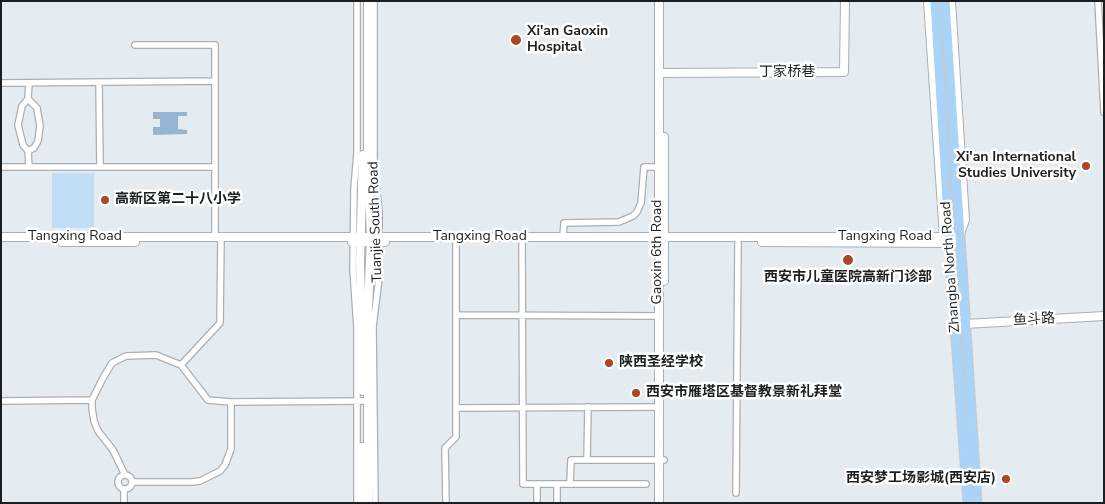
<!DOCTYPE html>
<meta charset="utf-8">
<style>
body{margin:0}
#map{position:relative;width:1105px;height:504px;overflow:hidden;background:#e4ebf1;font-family:"Nunito Sans",sans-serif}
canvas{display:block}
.frame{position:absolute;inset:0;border:2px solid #1c1f21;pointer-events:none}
</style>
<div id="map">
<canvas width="1105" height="504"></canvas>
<div class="frame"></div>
</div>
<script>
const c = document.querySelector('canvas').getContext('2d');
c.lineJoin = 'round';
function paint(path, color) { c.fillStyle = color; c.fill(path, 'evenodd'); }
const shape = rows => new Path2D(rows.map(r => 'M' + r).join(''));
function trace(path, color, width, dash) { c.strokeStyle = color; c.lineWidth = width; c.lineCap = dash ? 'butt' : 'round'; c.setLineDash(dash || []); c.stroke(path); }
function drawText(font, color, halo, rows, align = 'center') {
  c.font = font + ' "Nunito Sans","Noto Sans SC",sans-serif'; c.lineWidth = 5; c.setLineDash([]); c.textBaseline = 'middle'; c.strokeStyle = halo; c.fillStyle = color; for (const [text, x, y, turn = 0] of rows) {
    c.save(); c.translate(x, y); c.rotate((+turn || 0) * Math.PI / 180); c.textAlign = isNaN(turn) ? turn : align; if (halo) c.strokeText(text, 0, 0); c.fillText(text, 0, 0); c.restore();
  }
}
paint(shape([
 [52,173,94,173,94,228,52,228]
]), '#c2ddf6');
paint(shape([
 [153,112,187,112,187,116,178,116,178,129,187,130,187,134,153,135,153,127,160,127,160,119,153,119]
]), '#96b5d3');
const street = shape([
 [357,1,357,153,354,189,353,269,357,328,357,503],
 [374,1,374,165,379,212,379,278,373,327,375,503],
 [1098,1,1104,112],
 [135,45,215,45,215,237],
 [1,83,215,81],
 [29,83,28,99,22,106,18,125,23,145,28,151,29,167],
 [99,83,100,167],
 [28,99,37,108,40,126,38,141,34,148,28,151],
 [1,167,215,167],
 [563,237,564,223,619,222,633,216,637,212,641,203,644,167,658,167],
 [522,238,523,484,646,484],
 [456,315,659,316],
 [181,365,220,323,221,237],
 [1,401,92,400],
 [456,408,659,407],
 [587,460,588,407],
 '118 482a7 7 0 1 1 14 0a7 7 0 1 1-14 0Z',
 [125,475,113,450,98,431,94,421,92,408,92,400,103,378,112,363,126,356,156,355,181,365,208,400,231,402,363,401],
 [132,482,192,482,200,481,220,471,225,465,231,449,231,402],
 [537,484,537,503],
 [570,484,571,460,664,460],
 [736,493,738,242],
 [124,503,124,489],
 [446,503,445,448,456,437,456,238],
 [557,503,557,484]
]);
const secondary = shape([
 [928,1,944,237],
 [659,73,844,72,845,1],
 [1,237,959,237,965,220,951,1],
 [62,242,135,242],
 [352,242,385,242],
 [762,242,960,243],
 [664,281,664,137],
 [965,324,1104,316],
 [363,391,360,261,363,155],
 [362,503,362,447],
 [368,503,368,309,371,237,368,165,368,1],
 [659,503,659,1]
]);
const primary = shape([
 [935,1,952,283,968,503],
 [945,1,977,503]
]);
trace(street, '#a9afb6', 8);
trace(secondary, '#a9afb6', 10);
trace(primary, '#c9c9ca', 11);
trace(street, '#fff', 5.5);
trace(secondary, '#fff', 8);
trace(primary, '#aad3f8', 9);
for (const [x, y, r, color] of [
 [516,40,6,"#ae4527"],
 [1086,166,5,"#ae4527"],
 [105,200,5,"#ae4527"],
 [848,260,6,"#ae4527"],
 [609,363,5,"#ae4527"],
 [636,393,5,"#ae4527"],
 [1006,479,5,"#ae4527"]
]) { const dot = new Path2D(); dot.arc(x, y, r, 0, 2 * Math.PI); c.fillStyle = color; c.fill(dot); trace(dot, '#fff', 2); }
drawText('bold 14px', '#1c1f21', '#fff', [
 ["Xi'an Gaoxin",527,32],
 ["Hospital",527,48],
 ["Xi'an International",1076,158,"right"],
 ["Studies University",1076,174,"right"],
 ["高新区第二十八小学",115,200],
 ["西安市儿童医院高新门诊部",848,278,"center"],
 ["陕西圣经学校",619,363],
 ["西安市雁塔区基督教景新礼拜堂",646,393],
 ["西安梦工场影城(西安店)",996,479,"right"]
], 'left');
drawText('14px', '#1c1f21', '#fff', [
 ["丁家桥巷",787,73],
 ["Tuanjie South Road",376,222,-92],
 ["Tangxing Road",75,237],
 ["Tangxing Road",480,237],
 ["Tangxing Road",885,237],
 ["Gaoxin 6th Road",658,252,-90],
 ["Zhangba North Road",951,267,-94],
 ["鱼斗路",1034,320,-3]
]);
</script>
